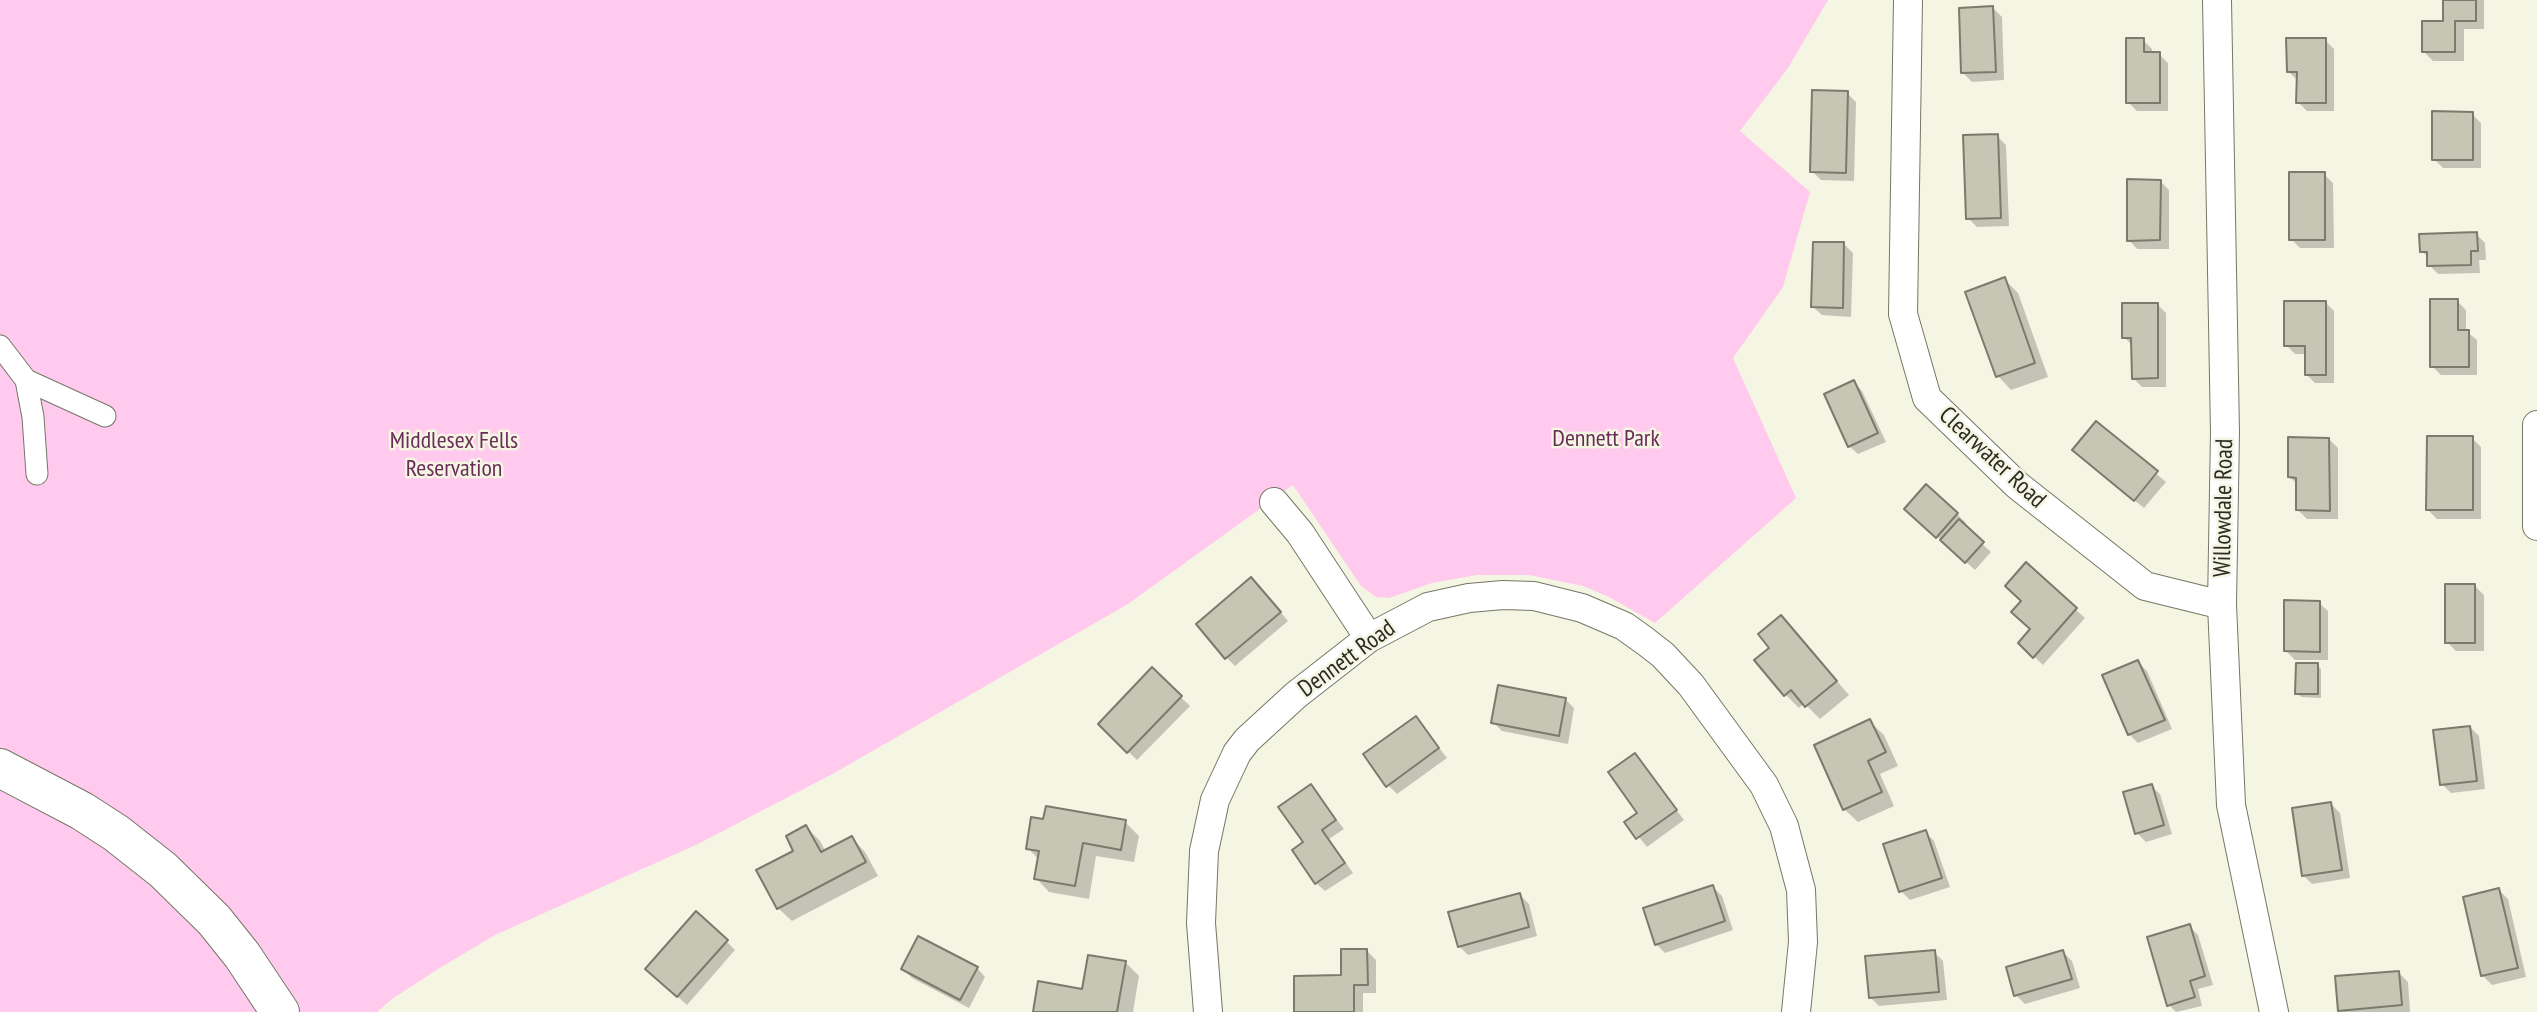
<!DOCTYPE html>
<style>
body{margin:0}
canvas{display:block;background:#f4f5e2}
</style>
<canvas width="2537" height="1012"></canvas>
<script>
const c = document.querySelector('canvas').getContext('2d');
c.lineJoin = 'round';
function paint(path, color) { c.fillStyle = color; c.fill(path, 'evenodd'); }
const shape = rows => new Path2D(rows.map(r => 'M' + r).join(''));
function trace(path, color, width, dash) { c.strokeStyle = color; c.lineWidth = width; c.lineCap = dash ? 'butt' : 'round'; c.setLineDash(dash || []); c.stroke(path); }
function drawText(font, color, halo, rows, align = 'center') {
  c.font = font + ' "PT Sans Narrow",sans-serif'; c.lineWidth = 5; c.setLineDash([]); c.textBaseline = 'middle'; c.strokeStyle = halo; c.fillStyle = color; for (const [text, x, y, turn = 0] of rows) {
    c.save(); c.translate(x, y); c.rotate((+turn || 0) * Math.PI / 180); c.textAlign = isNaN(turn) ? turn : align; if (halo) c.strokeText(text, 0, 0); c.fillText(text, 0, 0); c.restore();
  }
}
paint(shape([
 [0,0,1828,0,1788,68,1740,131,1810,192,1783,287,1733,358,1796,498,1655,623,1609,597,1583,586,1529,575,1477,575,1432,583,1389,598,1376,597,1361,586,1293,485,1128,604,836,772,698,844,495,935,438,969,392,999,377,1012,0,1012]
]), '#ffcaed');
paint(shape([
 [2445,0,2484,0,2484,29,2464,29,2464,61,2433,61,2424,52,2445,23],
 [1993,8,2002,17,2004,80,1972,82,1963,73],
 [2143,40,2152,49,2152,54,2159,54,2168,63,2168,111,2137,111,2128,102],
 [2325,40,2334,49,2334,111,2307,111,2298,102,2298,81,2288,71],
 [1847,93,1856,102,1854,181,1821,180,1812,171],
 [2472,114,2481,123,2481,168,2443,168,2434,159],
 [1997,136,2006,145,2009,226,1977,227,1968,218],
 [2324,174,2333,183,2334,248,2300,248,2291,239],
 [2160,181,2169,190,2169,249,2137,249,2129,240],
 [2476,234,2485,243,2486,260,2479,260,2480,273,2438,274,2429,265,2429,258,2422,251],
 [1844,244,1853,253,1851,317,1822,315,1813,307],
 [2004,279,2018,293,2048,377,2011,390,1998,376,1967,293],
 [2457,301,2466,310,2466,331,2477,340,2477,375,2441,375,2432,366],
 [2325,302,2334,311,2334,383,2315,383,2306,374,2306,354,2295,354,2286,345],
 [2157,304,2166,313,2166,387,2142,387,2133,378,2133,346,2124,337],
 [1854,382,1862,391,1886,442,1858,454,1849,446],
 [2096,423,2166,482,2144,508,2083,459],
 [2472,438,2481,447,2481,519,2437,519,2428,510],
 [2329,439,2338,448,2338,519,2307,519,2298,510,2298,485,2290,477],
 [1957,514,1966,523,1963,526,1991,552,1975,570,1915,517],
 [2026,565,2085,618,2043,665,2020,643,2032,630,2023,601],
 [2475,586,2484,595,2484,651,2456,651,2447,642],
 [1260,588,1288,621,1235,666,1226,657],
 [2319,603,2328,611,2328,660,2295,660,2286,651],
 [1781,617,1849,695,1820,719,1804,703,1799,708,1785,694,1772,648],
 [2138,662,2147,671,2172,729,2138,743,2129,734],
 [2317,665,2321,669,2321,698,2301,697,2297,693],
 [1152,670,1190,706,1137,760,1100,724],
 [1565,699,1574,708,1568,744,1502,731,1493,722],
 [1416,718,1447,758,1397,794,1388,785],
 [1870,722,1884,735,1898,766,1880,774,1894,806,1858,822,1844,809],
 [2470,727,2479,736,2485,789,2451,793,2442,784],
 [1635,755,1684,820,1647,847,1627,822,1639,813],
 [1311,786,1344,829,1329,839,1353,873,1325,891,1316,883,1305,843],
 [2151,786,2160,794,2172,834,2146,842,2137,833],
 [2331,804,2340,813,2350,878,2312,884,2303,875],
 [1125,822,1139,836,1134,862,1096,856,1089,899,1049,892,1036,878,1039,860,1028,848],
 [806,827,820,841,826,852,852,838,865,852,878,876,792,921,778,908],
 [1925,832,1934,841,1950,887,1910,900,1901,891],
 [1713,887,1722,896,1733,930,1665,953,1656,944],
 [2499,890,2508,899,2526,977,2492,985,2483,976,2465,898],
 [1520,895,1529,904,1537,936,1468,955,1459,946],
 [2189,926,2198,935,2213,985,2198,989,2202,1006,2176,1012,2169,1005],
 [726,941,735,950,687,1005,656,977],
 [1367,951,1376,960,1376,993,1363,993,1363,1012,1296,1012,1342,977],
 [1934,952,1943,961,1947,1000,1879,1006,1870,997],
 [2063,952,2072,961,2080,988,2025,1004,2016,995],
 [1126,963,1139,976,1133,1012,1035,1012,1084,991],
 [977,968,985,977,969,1008,912,978,903,969],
 [2399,973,2408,982,2410,1012,2342,1012,2339,1010]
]), '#0003');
const building = shape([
 [2443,0,2476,0,2476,21,2455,21,2455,52,2422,52,2422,21,2443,21,2443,0],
 [1993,6,1996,72,1961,73,1959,8,1993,6],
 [2126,38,2144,38,2144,52,2160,52,2160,103,2126,103,2126,38],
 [2286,38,2326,38,2326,103,2296,103,2297,72,2287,72,2286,38],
 [1812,90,1848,91,1846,173,1810,172,1812,90],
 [2432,111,2473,112,2473,160,2432,160,2432,111],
 [1998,134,2001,218,1966,219,1963,135,1998,134],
 [2289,172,2325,172,2325,240,2289,240,2289,172],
 [2127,179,2161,180,2160,240,2127,241,2127,179],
 [2477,232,2478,251,2471,251,2471,265,2427,266,2427,252,2420,252,2419,234,2477,232],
 [1813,242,1844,242,1843,308,1811,307,1813,242],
 [2005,277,2035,363,1996,377,1965,292,2005,277],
 [2430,299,2458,299,2458,330,2469,330,2469,367,2430,367,2430,299],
 [2284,301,2326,301,2326,375,2305,375,2305,346,2284,346,2284,301],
 [2122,303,2158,303,2158,378,2132,379,2131,338,2122,338,2122,303],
 [1854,380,1878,433,1848,447,1824,394,1854,380],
 [2096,421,2158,471,2134,501,2072,450,2096,421],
 [2427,436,2473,436,2473,510,2426,510,2427,436],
 [2288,437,2329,438,2330,511,2296,510,2296,478,2288,477,2288,437],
 [1926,484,1958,513,1936,538,1904,509,1926,484],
 [1959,519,1984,542,1965,563,1940,540,1959,519],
 [2026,562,2077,608,2033,658,2018,643,2030,629,2011,612,2021,601,2005,586,2026,562],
 [1251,577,1281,612,1225,659,1196,624,1251,577],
 [2445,584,2475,584,2475,643,2445,643,2445,584],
 [2284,600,2320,601,2320,652,2284,651,2284,600],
 [1781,615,1837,681,1805,707,1791,690,1784,696,1754,660,1769,648,1758,634,1781,615],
 [2138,660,2165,720,2128,735,2102,675,2138,660],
 [2296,663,2318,663,2318,694,2295,694,2296,663],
 [1152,667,1182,696,1127,753,1098,724,1152,667],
 [1498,685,1566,698,1559,736,1491,723,1498,685],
 [1416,716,1439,748,1386,787,1363,754,1416,716],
 [1870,719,1886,752,1868,761,1882,792,1843,810,1814,745,1870,719],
 [2470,726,2477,781,2440,785,2433,730,2470,726],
 [1635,753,1677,810,1636,839,1624,822,1637,813,1608,772,1635,753],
 [1311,784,1336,820,1322,830,1345,863,1315,884,1292,850,1303,842,1278,807,1311,784],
 [2152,784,2164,825,2135,834,2123,792,2152,784],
 [2331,802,2342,870,2302,876,2292,808,2331,802],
 [1046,806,1126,820,1121,850,1083,843,1075,886,1034,879,1039,851,1026,849,1031,817,1043,819,1046,806],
 [806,825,821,852,852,836,866,862,777,909,756,870,793,851,786,836,806,825],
 [1926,830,1942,878,1899,892,1883,844,1926,830],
 [1713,885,1725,921,1655,945,1643,908,1713,885],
 [2499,888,2518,968,2481,976,2463,897,2499,888],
 [1520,893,1529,927,1458,947,1448,912,1520,893],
 [696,911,728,940,677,997,645,969,696,911],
 [2190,924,2205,976,2190,981,2195,997,2167,1006,2147,937,2190,924],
 [918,936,978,967,960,1000,901,969,918,936],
 [1341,949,1367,949,1368,985,1354,985,1354,1012,1294,1012,1294,976,1341,975,1341,949],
 [1935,950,1939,992,1869,998,1865,956,1935,950],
 [2063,950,2072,979,2014,996,2006,967,2063,950],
 [1088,955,1126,961,1117,1012,1033,1012,1038,981,1082,989,1088,955],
 [2399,971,2402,1005,2338,1011,2335,976,2399,971]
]);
paint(building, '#c5c6b3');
trace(building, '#7a7b6a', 2);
const pedestrian = shape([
 [0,346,26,380,33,417,37,474],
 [26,380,105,416]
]);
const minor = shape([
 [1908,0,1903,314,1927,398,2017,485,2145,586,2222,605],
 [2217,0,2225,432,2222,605,2231,805,2274,1012],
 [2537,425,2537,526],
 [1274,502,1300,533,1369,638],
 [1208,1012,1201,923,1204,851,1215,800,1237,753,1247,740,1296,695,1369,638,1428,607,1469,598,1503,595,1534,596,1582,608,1624,626,1645,641,1663,655,1691,685,1764,785,1784,826,1801,890,1803,942,1796,1012]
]);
const secondary = shape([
 [0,768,82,811,116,833,163,870,214,920,242,955,280,1012]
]);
trace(pedestrian, '#767766', 23);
trace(minor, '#767766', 30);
trace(secondary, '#767766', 40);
trace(pedestrian, '#fff', 21);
trace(minor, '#fff', 28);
trace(secondary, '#fff', 38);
drawText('24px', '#6a2d59', '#f4f5e2', [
 ["Dennett Park",1606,439],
 ["Middlesex Fells",454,441],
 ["Reservation",454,469]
]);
drawText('24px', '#2b2b24', '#f4f5e2', [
 ["Clearwater Road",1992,458,43],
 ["Willowdale Road",2224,508,-89],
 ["Dennett Road",1347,659,-36]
]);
</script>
